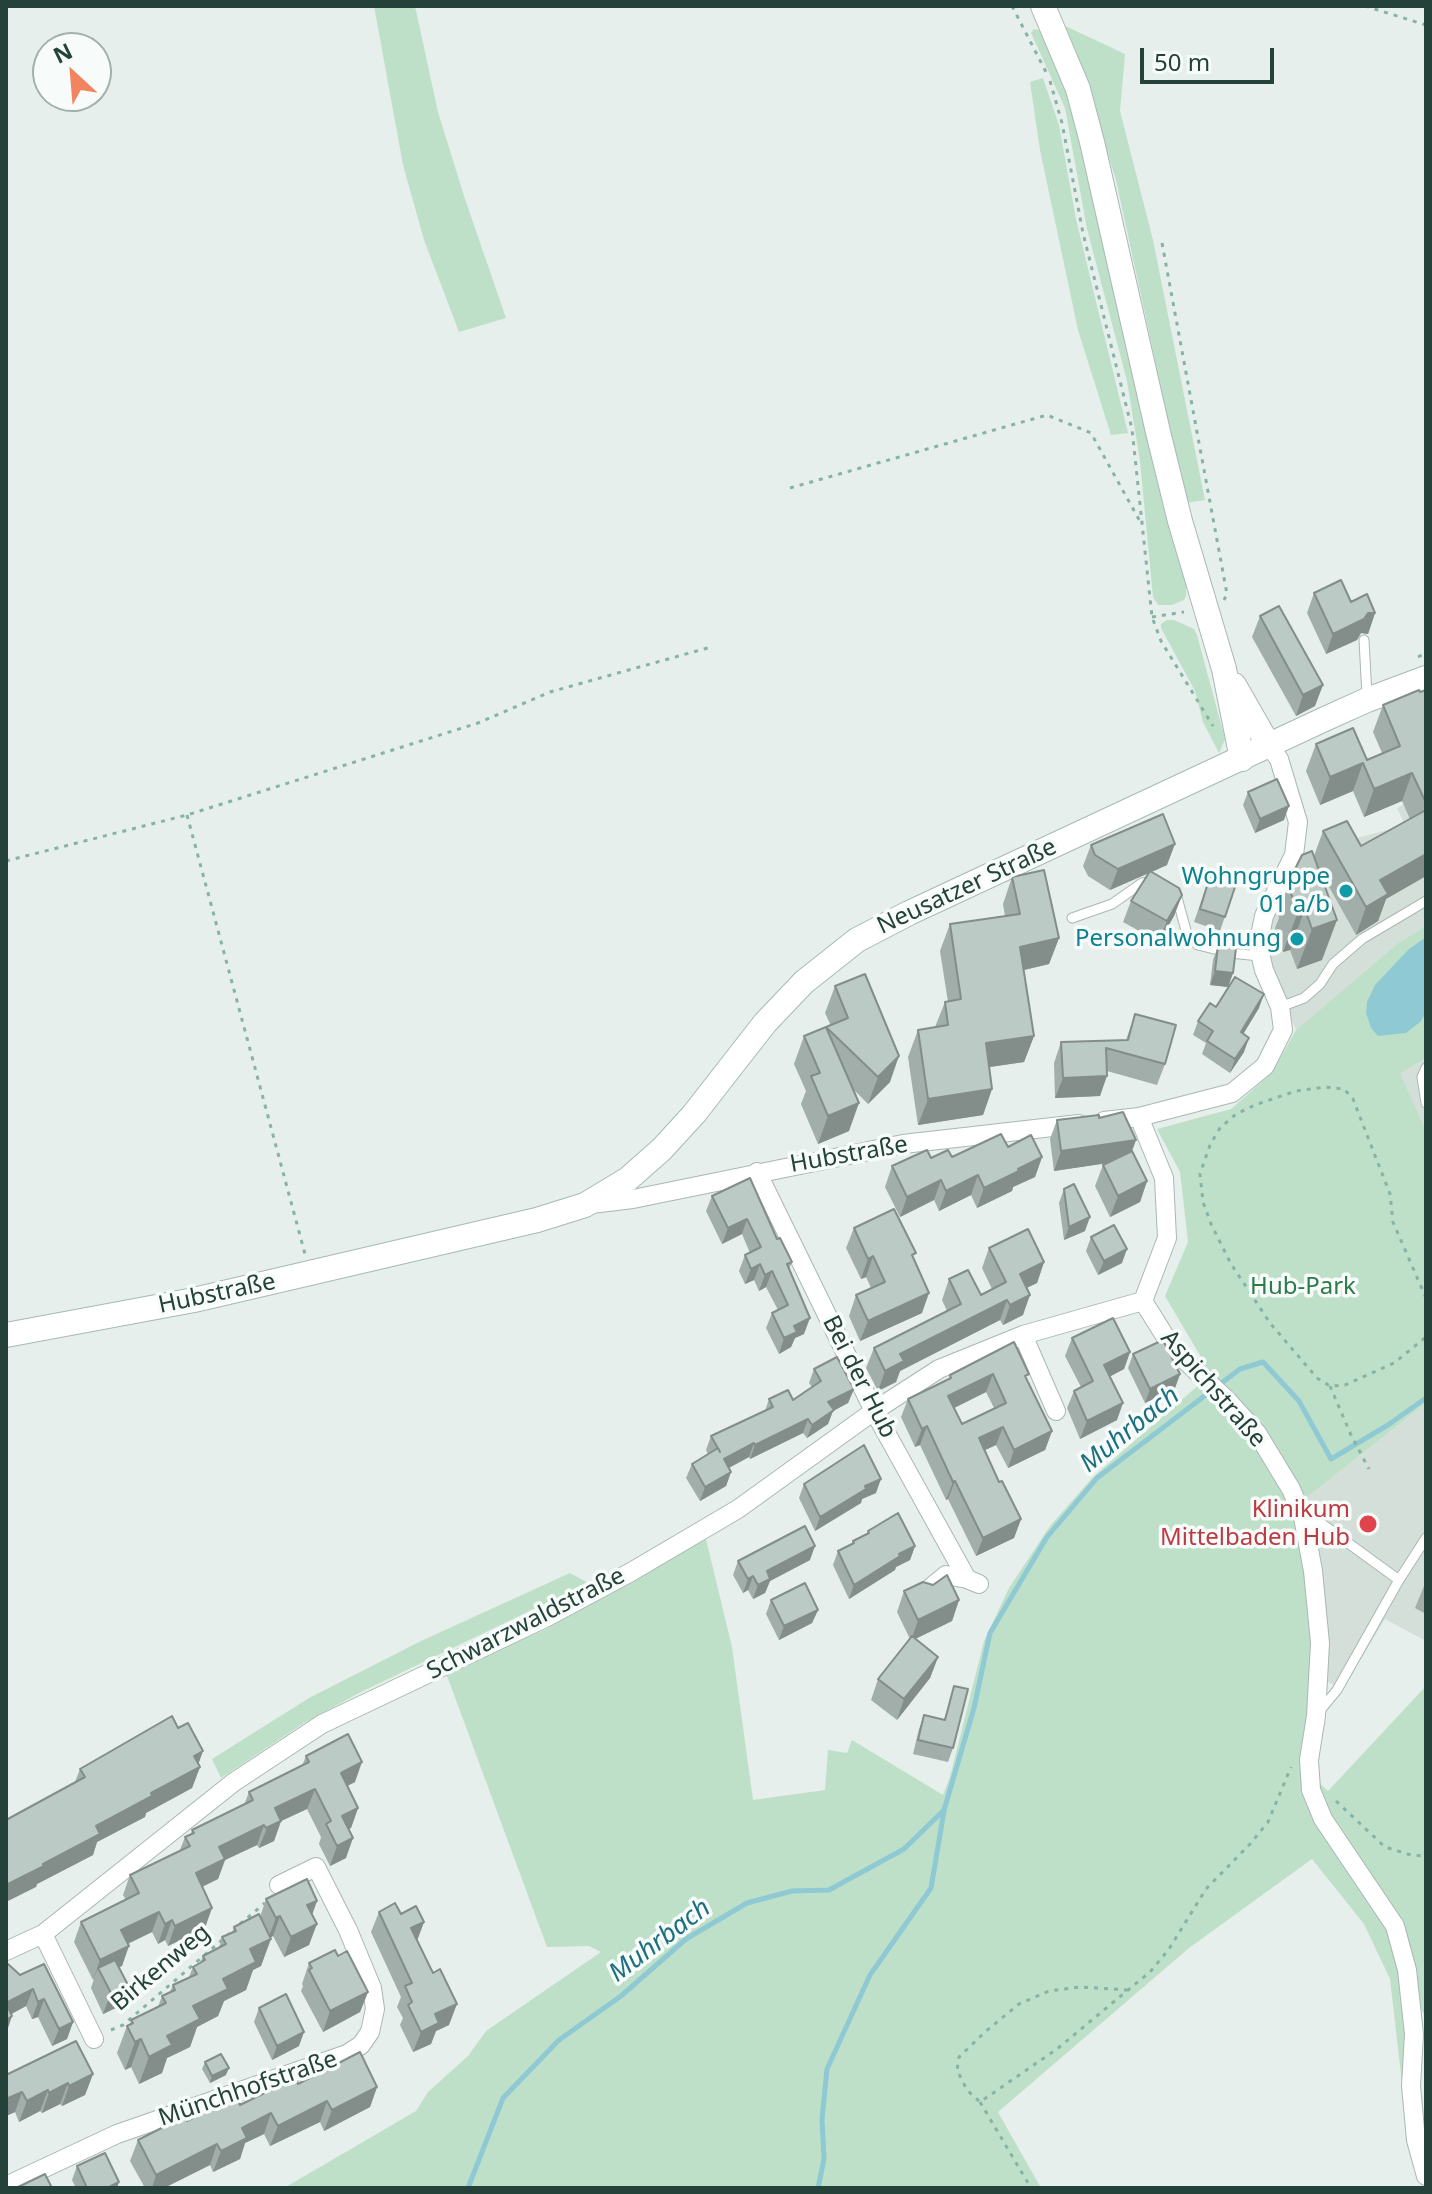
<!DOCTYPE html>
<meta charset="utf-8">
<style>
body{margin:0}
#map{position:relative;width:1432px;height:2194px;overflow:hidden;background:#e6efeb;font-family:"Noto Sans",sans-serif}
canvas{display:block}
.frame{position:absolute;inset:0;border:8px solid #24423a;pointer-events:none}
.north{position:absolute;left:32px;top:32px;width:80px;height:80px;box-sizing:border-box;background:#f7fbf9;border:2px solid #a3b1ad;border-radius:50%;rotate:334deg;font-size:22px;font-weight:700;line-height:32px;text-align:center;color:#24423a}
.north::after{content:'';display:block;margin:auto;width:28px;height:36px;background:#f4845f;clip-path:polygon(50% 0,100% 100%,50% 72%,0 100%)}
.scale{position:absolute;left:1140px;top:48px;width:134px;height:36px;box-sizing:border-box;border:4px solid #24423a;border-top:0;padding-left:10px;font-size:24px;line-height:28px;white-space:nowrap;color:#24423a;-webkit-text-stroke:6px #f7fbf9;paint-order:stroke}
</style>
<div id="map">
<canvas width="1432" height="2194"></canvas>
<div class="frame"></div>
<div class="north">N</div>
<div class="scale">50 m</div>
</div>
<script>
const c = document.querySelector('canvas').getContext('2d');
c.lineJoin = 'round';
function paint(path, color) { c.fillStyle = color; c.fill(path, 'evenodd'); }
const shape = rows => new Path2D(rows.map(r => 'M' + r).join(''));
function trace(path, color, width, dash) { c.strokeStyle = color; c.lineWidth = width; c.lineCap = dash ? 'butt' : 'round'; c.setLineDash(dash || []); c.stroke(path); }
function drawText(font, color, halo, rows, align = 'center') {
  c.font = font + ' "Noto Sans",sans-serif'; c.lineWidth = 7; c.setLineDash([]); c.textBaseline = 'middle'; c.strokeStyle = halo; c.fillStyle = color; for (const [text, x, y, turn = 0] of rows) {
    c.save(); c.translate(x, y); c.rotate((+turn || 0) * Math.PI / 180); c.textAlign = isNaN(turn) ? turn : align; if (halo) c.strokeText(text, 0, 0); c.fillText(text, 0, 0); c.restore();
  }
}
paint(shape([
 [1426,794,1426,926,1398,943,1296,1030,1265,956,1263,926,1298,864,1332,845,1405,825,1397,808],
 [1426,1058,1426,1131,1399,1072],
 [1426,1403,1426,1641,1385,1619,1342,1690,1322,1678,1305,1499]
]), '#d4dfda');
paint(shape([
 [374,6,415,6,438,112,465,199,506,318,459,332,424,240,403,165],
 [1059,23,1125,54,1120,111,1153,240,1205,500,1186,503,1116,180,1088,90],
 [1034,29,1044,31,1066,83,1186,584,1186,596,1184,600,1172,605,1158,605,1153,597,1140,461,1127,381,1087,229,1065,108,1031,33],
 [1043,78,1059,125,1076,219,1128,433,1111,435,1078,330,1040,150,1030,82],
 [1167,620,1174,620,1194,629,1197,635,1225,739,1219,753,1203,722,1195,691,1161,628,1161,624],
 [1426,926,1426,1058,1400,1073,1426,1131,1426,1403,1305,1499,1211,1374,1165,1296,1188,1242,1180,1172,1157,1129,1231,1109,1272,1073,1296,1030,1398,943],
 [1201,1383,1240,1423,1293,1511,1308,1591,1312,1653,1303,1764,1387,1926,1397,1958,1405,2030,1405,2109,1390,1979,1364,1924,1312,1859,1189,1948,998,2112,1041,2188,284,2188,416,2111,428,2092,468,2056,486,2031,601,1952,589,1946,547,1947,446,1673,544,1630,706,1539,732,1647,753,1800,825,1790,828,1750,847,1753,852,1740,943,1795,950,1777,984,1641,1009,1588,1050,1526,1093,1477],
 [570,1573,588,1583,361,1692,304,1723,221,1778,212,1759,309,1698,421,1641],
 [1426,1686,1426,2016,1418,2006,1410,1955,1337,1831,1316,1780,1328,1791]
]), '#bfe0c8');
paint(shape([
 [1426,937,1426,1013,1420,1022,1406,1033,1378,1036,1371,1028,1366,1013,1367,1002,1375,985,1408,950]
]), '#8ec9d4');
trace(shape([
 [1219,1385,1240,1369,1263,1362,1299,1401,1331,1459,1388,1425,1426,1398],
 [468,2188,503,2098,559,2040,621,1996,686,1939,747,1903,792,1891,829,1890,904,1849,944,1810,974,1708,990,1633,1047,1537,1097,1478,1211,1391],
 [818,2188,824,2159,822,2119,827,2069,870,1975,931,1888,944,1811]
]), '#8ec9d4', 5);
const service = shape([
 [1364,640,1367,696],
 [1176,894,1187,934,1198,945,1230,953,1260,956],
 [1072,918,1112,904,1142,883,1154,881],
 [1280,1007,1304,998,1320,984,1333,964,1362,939,1426,901],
 [1426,1068,1422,1077,1426,1103],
 [1303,1517,1322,1524,1399,1580,1426,1538],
 [1318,1713,1337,1690,1399,1580]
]);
const minor = shape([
 [1139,1117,1164,1178,1167,1238,1143,1301],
 [1104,1121,1139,1117,1232,1093,1265,1066,1283,1030,1280,1007,1264,970,1258,945,1264,916,1294,855,1298,822,1279,759,1269,746],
 [757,1172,874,1411,967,1579,979,1584],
 [591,1204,633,1199,903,1144,1079,1124],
 [1143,1301,1173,1349,1228,1401,1257,1433,1291,1489,1303,1517,1313,1571,1320,1643,1316,1716,1309,1760,1311,1790,1323,1819,1395,1926,1407,1970,1414,2034,1411,2086,1416,2140,1426,2176],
 [1023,1335,1056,1411],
 [923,1594,946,1575,967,1579],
 [43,1934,94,2039],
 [6,1951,43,1934,234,1782,322,1724,547,1617,631,1572,738,1509,874,1411,939,1369,1023,1335,1143,1301],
 [6,2186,117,2134,347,2054,361,2045,370,2032,375,2009,372,1988,348,1930,316,1867,279,1885]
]);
const tertiary = shape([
 [1043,6,1078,89,1092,142,1158,432,1180,521,1224,669,1242,759],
 [1234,685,1269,746]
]);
const secondary = shape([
 [6,1335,194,1300,537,1220,585,1205,628,1179,662,1149,694,1114,765,1023,804,982,857,940,909,913,1327,718,1367,700,1426,678]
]);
trace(service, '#a8b8b2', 11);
trace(minor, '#a8b8b2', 20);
trace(tertiary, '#a8b8b2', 26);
trace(secondary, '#a4bbb3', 26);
trace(shape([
 [1012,6,1047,74],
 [1365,6,1426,25],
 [1050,81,1062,123,1083,233,1132,429,1152,617,1161,641,1213,726],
 [1162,243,1227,594,1224,600],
 [790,488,1047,415,1091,433,1142,525],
 [1152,617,1184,612],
 [1418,657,1426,653],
 [187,815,305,1254],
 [6,861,187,815,478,723,550,692,711,647],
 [1426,1298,1393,1222,1390,1194,1353,1099,1344,1089,1325,1087,1296,1091,1255,1105,1236,1114,1220,1128,1210,1145,1200,1174,1203,1202,1211,1224,1231,1264,1270,1323,1317,1378,1330,1386,1345,1385,1394,1363,1426,1337],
 [1330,1386,1351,1435,1369,1469],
 [1336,1801,1385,1847,1411,1855,1426,1856],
 [240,1924,265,1903],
 [1128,1990,1081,1987,1049,1991,1019,2004,985,2032,959,2057,957,2070,967,2090,980,2102,1057,2049,1128,1990,1150,1972,1169,1949,1206,1889,1250,1844,1268,1822,1291,1767],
 [111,2030,123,2025,235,1929],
 [980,2102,1031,2188]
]), '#86b3a5', 3, [4, 6]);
trace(service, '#fff', 9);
trace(minor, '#fff', 18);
trace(tertiary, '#fff', 24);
trace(secondary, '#fff', 24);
paint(shape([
 [1314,593,1351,602,1375,613,1368,634,1361,633,1357,640,1326,654,1307,613],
 [1260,616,1315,706,1296,716,1252,637],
 [1426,690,1426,876,1386,899,1378,921,1356,935,1318,867,1322,960,1297,969,1290,950,1283,952,1275,928,1279,918,1278,915,1292,875,1314,856,1323,831,1361,846,1410,819,1402,801,1364,817,1353,791,1320,805,1306,771,1316,744,1367,760,1382,753,1373,732,1383,705],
 [1248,792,1284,820,1255,833,1243,805],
 [1091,845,1167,865,1152,872,1182,895,1174,916,1159,942,1123,922,1131,901,1149,873,1110,890,1088,876,1083,866],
 [1211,873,1237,881,1220,931,1194,922],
 [1012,877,1059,938,1049,964,1024,970,1034,1036,1024,1062,989,1067,992,1089,983,1115,918,1125,908,1057,918,1030,935,1027,945,1002,948,1002,940,951,950,924,1005,916,1003,904],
 [1218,946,1233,973,1228,987,1210,985,1213,960],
 [835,986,890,1082,868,1104,852,1088,849,1131,818,1144,801,1104,806,1091,794,1064,804,1036,831,1026,825,1013],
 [1216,1007,1259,1008,1243,1034,1244,1052,1230,1073,1202,1054,1206,1043,1193,1035,1198,1021],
 [1135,1014,1165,1064,1157,1085,1107,1071,1100,1096,1055,1098,1054,1063,1061,1042,1126,1040],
 [1099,1118,1132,1151,1147,1181,1140,1202,1110,1217,1095,1186,1103,1165,1106,1163,1054,1171,1050,1139,1057,1120],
 [1008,1147,1042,1157,1035,1177,1013,1187,1012,1191,977,1208,971,1195,939,1211,934,1200,900,1217,885,1187,892,1166,931,1158,952,1157],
 [1064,1189,1085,1231,1064,1240,1059,1203],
 [712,1196,777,1239,792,1262,789,1269,804,1334,795,1338,791,1347,779,1354,766,1328,772,1313,778,1310,766,1287,759,1291,754,1280,745,1284,739,1271,745,1255,750,1253,742,1234,722,1244,706,1211],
 [854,1228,914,1259,922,1313,860,1341,849,1316,856,1295,871,1288,866,1277,861,1279,846,1248],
 [1091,1237,1122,1263,1098,1275,1086,1251],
 [989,1248,1044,1262,1037,1283,1026,1288,1023,1315,1003,1325,1000,1320,900,1371,896,1382,878,1391,866,1368,874,1348,947,1311,942,1300,949,1279,981,1295,992,1289,982,1268],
 [1072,1338,1130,1352,1124,1369,1110,1376,1117,1420,1080,1439,1067,1408,1074,1391,1081,1387,1065,1356],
 [1014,1342,1027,1381,1052,1431,1045,1450,1008,1468,996,1445,985,1450,999,1482,1021,1519,1014,1538,976,1556,948,1499,946,1500,920,1445,915,1447,901,1417,908,1399,948,1380,950,1375],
 [986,1392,994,1408,962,1424,954,1408],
 [1133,1354,1180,1374,1175,1388,1145,1403,1128,1368],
 [814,1369,854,1389,848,1403,833,1411,828,1424,807,1438,803,1433,750,1459,749,1457,729,1468,731,1472,726,1486,700,1501,686,1478,692,1464,708,1454,706,1450,711,1436,765,1411,769,1399,793,1400,812,1387,809,1383],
 [804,1484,876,1493,862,1499,861,1503,815,1531,799,1498],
 [868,1531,915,1546,910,1560,896,1567,895,1570,849,1599,833,1565,838,1551,852,1545,853,1541,867,1534],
 [810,1560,770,1581,765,1593,753,1599,748,1590,743,1593,733,1575,738,1561],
 [1426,1581,1426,1614,1415,1608],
 [904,1591,959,1600,952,1621,915,1639,938,1657,930,1678,897,1720,871,1700,878,1679,910,1639,897,1612],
 [771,1600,818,1610,812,1623,779,1640,766,1614],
 [954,1686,953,1748,948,1762,913,1754,919,1729,924,1715,944,1720],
 [306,1756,355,1782,347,1786,358,1808,351,1828,349,1829,346,1858,330,1866,319,1844,321,1837,307,1809,281,1821,274,1841,259,1848,257,1845,225,1860,218,1879,202,1887,205,1928,168,1946,165,1940,158,1944,152,1932,128,1944,122,1966,119,1967,120,2006,103,2014,91,1988,94,1979,93,1980,74,1942,81,1922,126,1900,123,1895,130,1875,180,1850,185,1837,191,1834,192,1830,244,1805,249,1792,302,1766],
 [198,1765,200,1767,192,1788,146,1813,145,1817,97,1842,93,1855,37,1884,36,1887,28,1809,75,1782,80,1769],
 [266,1899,312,1915,309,1945,284,1957,273,1936,270,1938,261,1966,253,1970,246,1990,224,2001,218,2016,197,2027,190,2047,167,2058,162,2073,139,2084,131,2067,125,2070,117,2053,127,2026,130,2024,131,2020,158,2007,162,1996,170,1992,173,1985,189,1977,193,1967,200,1963,203,1956,219,1948,222,1937,232,1933,234,1927,260,1917],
 [379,1912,401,1914,424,1922,417,1941,449,2025,436,2031,431,2044,413,2052,400,2025,403,2018,397,2007,401,1997,371,1932],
 [338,1956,368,1992,360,2012,323,2032,301,1991,303,1986,302,1984,309,1963],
 [6,1965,73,2022,67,2039,52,2046,38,2017,32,2019,26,2006,11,2014,6,2034],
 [259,2008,299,2046,272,2060,254,2022],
 [205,2062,226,2075,210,2083,202,2069],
 [93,2074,85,2095,62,2106,60,2104,42,2113,40,2111,19,2122,15,2112,6,2116,6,2075],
 [298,2084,377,2087,370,2107,324,2131,320,2122,270,2146,264,2134,245,2143,240,2159,213,2172,210,2165,164,2188,145,2188,130,2161,138,2140],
 [77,2166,117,2188,76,2188,72,2180]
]), '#a1aea9');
paint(shape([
 [1368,613,1375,613,1368,634,1361,633,1357,640,1326,654,1333,634],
 [1323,685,1315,706,1296,716,1303,695],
 [1363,763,1353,791,1320,805,1330,777],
 [1412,773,1402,801,1364,817,1374,789],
 [1289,806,1284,820,1255,833,1260,819],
 [1175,844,1167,865,1110,890,1118,869],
 [1426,854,1426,876,1386,899,1378,921,1356,935,1366,907,1380,880],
 [1182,895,1174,916,1159,942,1167,921],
 [1305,909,1290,950,1283,952,1298,912],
 [1337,920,1322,960,1297,969,1312,929],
 [1059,938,1049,964,1011,973,1020,947],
 [1215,971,1233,973,1228,987,1210,985],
 [1264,994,1259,1008,1236,1046,1241,1032],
 [1034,1036,1024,1062,976,1069,986,1043],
 [1249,1038,1244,1052,1230,1073,1235,1059],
 [899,1056,890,1082,868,1104,878,1077],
 [1107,1076,1100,1096,1055,1098,1063,1078],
 [992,1089,983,1115,918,1125,928,1099],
 [859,1103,849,1131,818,1144,828,1116],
 [1136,1140,1129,1160,1054,1171,1061,1151],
 [1042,1157,1035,1177,1013,1187,1012,1191,977,1208,984,1188],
 [978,1175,971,1195,939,1211,946,1191],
 [941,1180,934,1200,900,1217,907,1197],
 [1147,1181,1140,1202,1110,1217,1118,1196],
 [1090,1217,1085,1231,1064,1240,1069,1227],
 [747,1219,742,1234,722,1244,728,1228],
 [1127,1249,1122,1263,1098,1275,1104,1261],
 [873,1256,866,1277,861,1279,868,1259],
 [1044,1262,1037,1283,1012,1295,1020,1274],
 [760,1264,754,1280,745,1284,751,1269],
 [772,1271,766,1287,759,1291,765,1275],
 [929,1293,922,1313,860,1341,868,1321],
 [1030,1295,1023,1315,1003,1325,1010,1305],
 [1007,1300,1000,1320,900,1371,896,1382,878,1391,885,1371,900,1354],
 [810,1318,804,1334,795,1338,791,1347,779,1354,784,1338,794,1326],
 [1130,1352,1124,1369,1098,1383,1104,1365],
 [993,1374,986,1392,942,1414,948,1396],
 [1180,1374,1175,1388,1145,1403,1150,1389],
 [854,1389,848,1403,833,1411,828,1424,807,1438,812,1425,828,1402],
 [1123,1403,1117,1420,1080,1439,1087,1421],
 [808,1419,803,1433,750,1459,755,1445],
 [927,1426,920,1445,915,1447,922,1429],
 [1003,1427,996,1445,972,1456,979,1438],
 [1052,1431,1045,1450,1008,1468,1014,1450],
 [754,1443,749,1457,719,1473,724,1459],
 [731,1472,726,1486,700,1501,705,1487],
 [881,1479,876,1493,862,1499,861,1503,815,1531,820,1517,865,1486],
 [955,1481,948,1499,946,1500,953,1482],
 [1021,1519,1014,1538,976,1556,983,1538],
 [815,1546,810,1560,770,1581,765,1593,753,1599,758,1585,767,1571],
 [915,1546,910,1560,896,1567,895,1570,849,1599,854,1585,899,1554],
 [753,1576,748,1590,743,1593,748,1579],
 [959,1600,952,1621,911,1641,918,1620],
 [818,1610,812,1623,779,1640,784,1626],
 [938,1657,930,1678,897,1720,904,1699],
 [203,1751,197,1768,200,1767,192,1788,146,1813,145,1817,97,1842,93,1855,37,1884,36,1887,6,1902,6,1885,43,1864,96,1826,151,1793,194,1756],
 [362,1762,355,1782,333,1793,341,1773],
 [315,1789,307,1809,281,1821,274,1841,259,1848,275,1808],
 [358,1808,351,1828,335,1836,342,1816],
 [264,1825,257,1845,225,1860,218,1879,189,1893,196,1873,219,1847],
 [353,1838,346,1858,330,1866,337,1846],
 [317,1901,310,1921,307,1905],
 [212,1908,205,1928,168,1946,175,1926],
 [159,1912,152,1932,114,1950,121,1930],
 [280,1916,273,1936,268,1939,276,1918],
 [172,1920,165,1940,158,1944,165,1924],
 [424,1922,416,1943,411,1928],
 [317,1924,309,1945,284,1957,291,1937],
 [271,1939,261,1966,253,1970,246,1990,224,2001,218,2016,197,2027,190,2047,167,2058,162,2073,139,2084,149,2057,193,2006,223,1979,250,1949],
 [129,1946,122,1966,102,1975,98,1968,93,1980,100,1960],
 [128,1985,120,2006,103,2014,111,1993],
 [33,1989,26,2006,6,2017,6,2003],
 [368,1992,360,2012,323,2032,330,2011],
 [44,1999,38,2017,32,2019,38,2002],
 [457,2004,449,2025,436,2031,431,2044,413,2052,421,2032,435,2014],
 [12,2016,6,2034,6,2020],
 [73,2022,67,2039,52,2046,59,2029],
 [304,2032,299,2046,272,2060,277,2046],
 [141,2039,131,2067,125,2070,135,2042],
 [229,2068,226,2075,210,2083,212,2076],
 [93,2074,85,2095,62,2106,69,2086],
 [68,2083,60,2104,42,2113,49,2093],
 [377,2087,370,2107,324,2131,332,2110],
 [48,2090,40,2111,19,2122,27,2101],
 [22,2092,15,2112,6,2116,6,2099],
 [327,2101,320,2122,270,2146,278,2126],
 [271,2113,264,2134,245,2143,240,2159,213,2172,221,2151,242,2128],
 [217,2144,210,2165,164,2188,152,2188,156,2175],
 [119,2182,117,2188,107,2188]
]), '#838d89');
const building = shape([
 [1341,580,1351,602,1367,594,1375,613,1368,613,1364,619,1333,634,1314,593,1341,580],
 [1279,606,1323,685,1303,695,1260,616,1279,606],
 [1419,690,1420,692,1426,690,1426,803,1412,773,1374,789,1363,763,1330,777,1316,744,1353,728,1367,760,1400,746,1383,705,1419,690],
 [1277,779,1289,806,1260,819,1248,792,1277,779],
 [1426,810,1426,854,1380,880,1388,894,1366,907,1323,831,1347,821,1361,846,1426,810],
 [1163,814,1175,844,1118,869,1095,855,1091,845,1163,814],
 [1312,851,1337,920,1312,929,1305,909,1298,912,1289,888,1296,885,1292,875,1302,855,1312,851],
 [1044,870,1059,938,1020,947,1034,1036,986,1043,992,1089,928,1099,918,1030,948,1025,945,1002,961,999,950,924,1020,914,1012,877,1044,870],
 [1150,871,1179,888,1182,895,1167,921,1131,901,1150,871],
 [1211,873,1237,881,1225,917,1200,909,1211,873],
 [1218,946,1236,948,1233,973,1215,971,1218,946],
 [865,974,899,1056,878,1077,826,1027,848,1018,835,986,865,974],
 [1235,977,1264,994,1241,1032,1249,1038,1235,1059,1207,1041,1213,1031,1198,1021,1210,1003,1216,1007,1235,977],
 [1135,1014,1176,1025,1165,1064,1106,1048,1107,1076,1063,1078,1061,1042,1128,1040,1135,1014],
 [826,1027,859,1103,828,1116,811,1076,820,1073,804,1036,826,1027],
 [1123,1112,1136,1140,1061,1151,1057,1120,1099,1115,1099,1118,1123,1112],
 [1001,1134,1008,1147,1031,1135,1042,1157,1018,1169,1019,1171,984,1188,978,1175,946,1191,941,1180,907,1197,892,1166,927,1150,931,1158,948,1150,952,1157,1001,1134],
 [1132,1151,1147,1181,1118,1196,1103,1165,1132,1151],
 [750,1178,777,1239,780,1238,792,1262,787,1264,810,1318,794,1326,797,1332,784,1338,772,1313,788,1305,772,1271,765,1275,760,1264,751,1269,745,1255,761,1247,747,1219,728,1228,712,1196,750,1178],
 [1074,1184,1090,1217,1069,1227,1064,1189,1074,1184],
 [894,1209,916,1253,912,1255,929,1293,868,1321,856,1295,885,1282,873,1256,868,1259,854,1228,894,1209],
 [1114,1225,1127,1249,1104,1261,1091,1237,1114,1225],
 [1028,1229,1044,1262,1020,1274,1030,1295,1010,1305,1007,1300,900,1354,904,1361,885,1371,874,1348,961,1304,949,1279,968,1270,981,1295,1006,1282,989,1248,1028,1229],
 [1113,1318,1130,1352,1104,1365,1123,1403,1087,1421,1074,1391,1093,1381,1072,1338,1113,1318],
 [1163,1340,1180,1374,1150,1389,1133,1354,1163,1340],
 [1014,1342,1029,1374,1025,1376,1052,1431,1014,1450,1003,1427,979,1438,999,1482,1002,1481,1021,1519,983,1538,955,1481,953,1482,927,1426,922,1429,908,1399,951,1378,950,1375,1014,1342],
 [993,1374,1006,1403,962,1424,948,1396,993,1374],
 [837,1357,854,1389,828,1402,834,1410,812,1425,808,1419,755,1445,754,1443,724,1459,731,1472,705,1487,692,1464,718,1448,720,1452,711,1436,773,1407,769,1399,788,1390,793,1400,821,1381,814,1369,837,1357],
 [864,1445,881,1479,865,1486,866,1489,820,1517,804,1484,864,1445],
 [898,1513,915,1546,899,1554,900,1556,854,1585,838,1551,854,1543,853,1541,869,1533,868,1531,898,1513],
 [805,1526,815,1546,767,1571,770,1579,758,1585,753,1576,748,1579,738,1561,805,1526],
 [947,1575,959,1600,918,1620,904,1591,923,1582,933,1585,947,1575],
 [805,1583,818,1610,784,1626,771,1600,805,1583],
 [912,1636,938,1657,904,1699,878,1679,912,1636],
 [954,1686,968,1689,953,1748,918,1740,924,1715,945,1720,954,1686],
 [172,1716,178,1728,188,1723,203,1751,194,1756,200,1767,151,1793,152,1796,96,1826,100,1834,43,1864,44,1866,6,1885,6,1820,85,1777,80,1769,172,1716],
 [348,1734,362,1762,341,1773,358,1808,342,1816,353,1838,337,1846,326,1824,331,1821,315,1789,275,1808,281,1821,266,1828,264,1825,219,1847,225,1859,196,1873,212,1908,175,1926,172,1920,165,1924,159,1912,121,1930,129,1946,100,1960,81,1922,139,1893,130,1875,190,1846,185,1837,194,1833,192,1830,253,1800,249,1792,309,1762,306,1756,348,1734],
 [307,1879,317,1901,307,1905,317,1924,291,1937,280,1916,276,1918,266,1899,307,1879],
 [395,1903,401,1914,416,1906,424,1922,411,1928,433,1973,440,1969,457,2004,435,2014,439,2023,421,2032,408,2005,412,2002,405,1986,412,1983,379,1912,395,1903],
 [259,1914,271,1939,250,1949,256,1962,223,1979,228,1989,193,2006,200,2019,167,2036,172,2045,149,2057,141,2039,135,2042,127,2026,133,2023,131,2020,166,2003,162,1996,175,1990,173,1985,197,1974,193,1967,205,1960,203,1956,226,1944,222,1937,236,1931,234,1927,259,1914],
 [335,1950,338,1956,347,1951,368,1992,330,2011,309,1970,312,1968,309,1963,335,1950],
 [115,1960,128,1985,111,1993,98,1968,115,1960],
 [8,1964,20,1975,44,1964,73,2022,59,2029,44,1999,38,2002,33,1989,6,2003,12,2016,6,2020,6,1965,8,1964],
 [286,1994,304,2032,277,2046,259,2008,286,1994],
 [76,2041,93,2074,69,2086,68,2083,49,2093,48,2090,27,2101,22,2092,6,2099,6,2075,76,2041],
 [360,2052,377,2087,332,2110,327,2101,278,2126,271,2113,242,2128,247,2138,221,2151,217,2144,156,2175,138,2140,185,2116,187,2121,236,2096,240,2105,295,2078,298,2084,360,2052],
 [221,2054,229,2068,212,2076,205,2062,221,2054],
 [105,2153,119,2182,107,2188,87,2188,77,2166,105,2153],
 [45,2174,52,2188,16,2188,45,2174]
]);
paint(building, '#bbcac4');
trace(building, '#838d89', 2);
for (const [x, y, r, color] of [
 [1346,891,8,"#0f9aa8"],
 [1297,939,8,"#0f9aa8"],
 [1368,1524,10,"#e0444e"]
]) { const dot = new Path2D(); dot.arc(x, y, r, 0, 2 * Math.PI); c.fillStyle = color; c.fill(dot); trace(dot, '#f7fbf9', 3); }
drawText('24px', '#0d838f', '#f7fbf9', [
 ["Wohngruppe",1330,877],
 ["01 a/b",1330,905],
 ["Personalwohnung",1281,939]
], 'right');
drawText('24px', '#24423a', '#f7fbf9', [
 ["Neusatzer Straße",967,887,-25],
 ["Hubstraße",849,1155,-10],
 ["Hubstraße",217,1294,-12],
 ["Bei der Hub",859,1377,63],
 ["Aspichstraße",1213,1389,49],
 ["Schwarzwaldstraße",526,1624,-27],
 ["Birkenweg",161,1968,-40],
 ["Münchhofstraße",248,2089,-19]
]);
drawText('24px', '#2d7a4b', '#f7fbf9', [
 ["Hub-Park",1303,1287]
]);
drawText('24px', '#be3a42', '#f7fbf9', [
 ["Klinikum",1350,1510],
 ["Mittelbaden Hub",1350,1538]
], 'right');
drawText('italic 26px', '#1c6f80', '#f7fbf9', [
 ["Muhrbach",1130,1430,-39],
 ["Muhrbach",660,1941,-37]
]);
</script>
